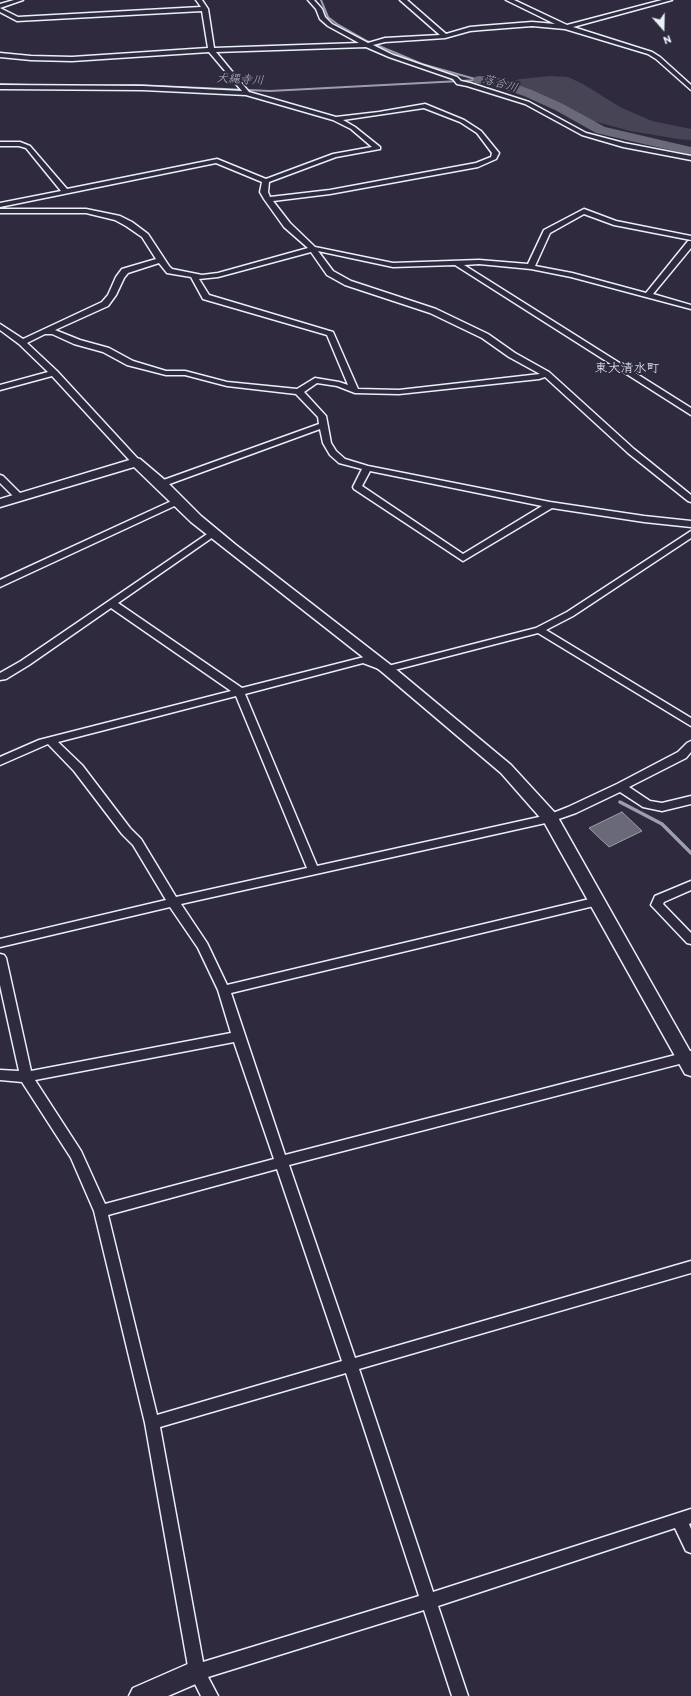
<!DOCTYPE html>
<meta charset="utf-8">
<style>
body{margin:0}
#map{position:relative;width:691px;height:1696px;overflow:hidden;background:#2f2a3d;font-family:Itim,sans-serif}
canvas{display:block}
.north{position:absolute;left:643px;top:8px;width:40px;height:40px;-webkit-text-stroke:3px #2f2a3d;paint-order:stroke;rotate:160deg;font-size:11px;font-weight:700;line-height:16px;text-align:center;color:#e8f1f8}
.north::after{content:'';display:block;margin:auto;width:14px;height:18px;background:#e8f1f8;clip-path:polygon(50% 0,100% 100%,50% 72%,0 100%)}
</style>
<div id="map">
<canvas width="691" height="1696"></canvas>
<div class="north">N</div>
</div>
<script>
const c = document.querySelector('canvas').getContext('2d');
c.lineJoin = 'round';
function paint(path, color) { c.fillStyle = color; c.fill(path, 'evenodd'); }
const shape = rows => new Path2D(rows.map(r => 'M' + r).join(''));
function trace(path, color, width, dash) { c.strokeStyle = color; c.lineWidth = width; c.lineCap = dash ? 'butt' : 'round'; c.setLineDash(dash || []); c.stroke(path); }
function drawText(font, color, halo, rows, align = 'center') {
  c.font = font + ' Itim,"Klee One",sans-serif'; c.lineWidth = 4; c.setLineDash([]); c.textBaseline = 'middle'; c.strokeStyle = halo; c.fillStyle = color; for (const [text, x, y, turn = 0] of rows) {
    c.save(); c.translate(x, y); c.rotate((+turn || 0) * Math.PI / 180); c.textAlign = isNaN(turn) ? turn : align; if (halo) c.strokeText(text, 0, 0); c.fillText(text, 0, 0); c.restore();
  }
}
paint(shape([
 [550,76,568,77,583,84,620,107,652,121,691,129,691,140,678,139,630,131,579,117,514,91,506,83,520,79]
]), '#464455');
const water = shape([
 [622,812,642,831,609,847,589,828,622,812]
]);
paint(water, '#696978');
trace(water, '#9c9fab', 1);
trace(shape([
 [321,0,328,17,337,24,367,41,422,64,475,79],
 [0,84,29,85],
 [81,86,135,85,270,91,479,80]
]), '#9c9fab', 2);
trace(shape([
 [620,802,662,824,691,853]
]), '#9c9fab', 3.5);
paint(shape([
 [479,76,498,78,532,90,563,104,605,127,691,147,691,155,596,133,555,110,524,96,492,85,475,83,473,80,475,77,479,76]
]), '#696978');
const street = shape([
 [14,0,23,0,0,8,0,4,14,0],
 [196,0,202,0,208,9,214,48,359,43,328,26,320,19,316,9,308,0,314,0,322,9,325,17,332,24,368,43,385,38,440,35,400,0,407,0,446,34,470,27,481,26,532,22,555,24,506,0,514,0,567,25,662,0,672,0,573,27,652,52,660,57,691,85,691,90,656,59,648,54,565,29,532,26,481,30,470,31,445,38,385,42,373,45,393,55,457,77,461,81,470,83,529,102,586,133,624,143,691,156,691,160,623,147,582,135,525,104,467,86,457,84,453,79,389,57,366,47,216,52,249,92,336,117,379,112,425,104,464,120,481,131,499,153,496,159,478,167,330,194,273,201,290,223,315,247,393,263,479,260,528,264,544,230,584,209,616,221,691,236,691,240,614,225,584,214,550,233,535,266,572,273,646,293,688,241,691,241,691,248,653,294,691,305,691,309,571,277,531,269,479,264,464,265,691,408,691,415,455,265,393,267,318,251,333,271,351,281,436,309,488,334,515,353,549,372,634,449,691,495,691,502,688,501,628,453,545,377,539,379,399,394,355,393,337,386,317,383,304,392,326,416,331,443,336,451,345,459,368,466,550,502,644,516,691,521,691,527,644,522,552,508,463,561,354,489,353,487,362,469,339,463,330,455,323,443,320,429,164,486,161,487,157,484,158,482,319,424,318,417,296,394,227,386,185,375,166,375,127,365,103,352,74,344,52,334,45,334,27,343,57,371,139,460,140,462,139,464,136,465,133,464,52,376,0,390,0,385,48,372,19,344,0,330,0,324,23,339,102,302,108,295,116,277,122,269,156,259,142,237,126,226,115,220,86,213,0,213,0,209,86,209,120,216,132,222,148,234,169,266,172,269,202,275,218,273,308,248,284,227,264,199,260,192,262,182,216,163,0,207,0,203,61,191,26,148,19,146,0,146,0,142,20,142,30,146,67,189,217,159,266,179,333,154,372,147,351,129,333,120,246,95,143,90,0,89,0,85,143,86,242,91,209,52,72,61,31,60,0,57,0,53,31,56,72,57,208,48,202,11,17,21,0,12,0,8,18,17,201,7,196,0],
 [424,108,460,122,477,133,492,153,491,157,476,163,330,190,270,197,268,192,269,182,336,157,380,149,380,147,355,127,343,120,424,108],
 [311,252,327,275,345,285,430,313,482,338,509,357,540,374,399,390,358,389,333,332,209,295,199,279,218,277,311,252],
 [159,263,167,273,191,277,203,299,327,335,348,385,339,382,315,378,297,389,227,382,185,371,166,371,133,361,109,348,80,340,55,330,108,306,116,295,124,278,128,273,159,263],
 [370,471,542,506,463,554,362,486,370,471],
 [0,475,3,476,22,495,23,497,22,499,16,499,0,483,0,475],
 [178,498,181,499,182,501,181,503,0,587,0,580,178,498],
 [213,530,218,533,216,535,118,603,242,688,364,657,388,666,536,628,567,612,691,531,691,538,573,616,546,630,691,718,691,726,538,633,387,672,363,663,245,694,317,866,548,815,568,807,617,784,678,752,687,743,691,741,691,752,686,758,629,787,650,801,662,803,691,796,691,804,662,811,643,807,620,792,576,813,550,822,181,904,207,943,227,985,598,897,602,898,604,901,602,904,598,905,231,993,285,1155,691,1051,691,1061,289,1165,355,1358,691,1261,691,1273,359,1369,433,1592,691,1509,691,1523,689,1524,691,1529,691,1553,686,1551,675,1528,438,1606,468,1696,452,1696,424,1610,208,1677,218,1696,201,1696,189,1672,145,1423,94,1211,71,1158,22,1082,0,1080,0,1070,19,1071,0,985,0,954,4,955,6,958,31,1071,231,1033,218,990,198,948,170,907,0,947,0,939,166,900,133,845,122,834,74,771,48,744,0,765,0,757,39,740,231,691,111,608,29,665,6,679,0,680,0,673,21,661,213,530],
 [236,696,307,868,176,897,141,839,130,828,82,765,58,742,236,696],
 [234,1042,274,1159,105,1204,81,1151,35,1080,234,1042],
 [277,1169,342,1361,157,1415,108,1215,277,1169],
 [346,1373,419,1596,203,1662,160,1427,346,1373],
 [691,881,691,890,664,902,663,904,691,933,691,944,687,943,651,905,655,896,691,881]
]);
const secondary = shape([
 [136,458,140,459,166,481,201,516,236,545,392,666,511,765,556,814,691,1053,691,1076,685,1074,544,822,501,773,382,672,191,522,134,467,0,507,0,499,136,458],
 [197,1660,205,1664,209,1672,205,1680,168,1696,129,1696,133,1688,197,1660]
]);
trace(street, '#e8f1f8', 3);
trace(secondary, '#e8f1f8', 3);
paint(street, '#2f2a3d');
paint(secondary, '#2f2a3d');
drawText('italic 12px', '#afb4be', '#2f2a3d', [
 ["大縄寺川",240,80,3],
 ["落合川",500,84,16]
]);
drawText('13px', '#e8f1f8', '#2f2a3d', [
 ["東大清水町",627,369]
]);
</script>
